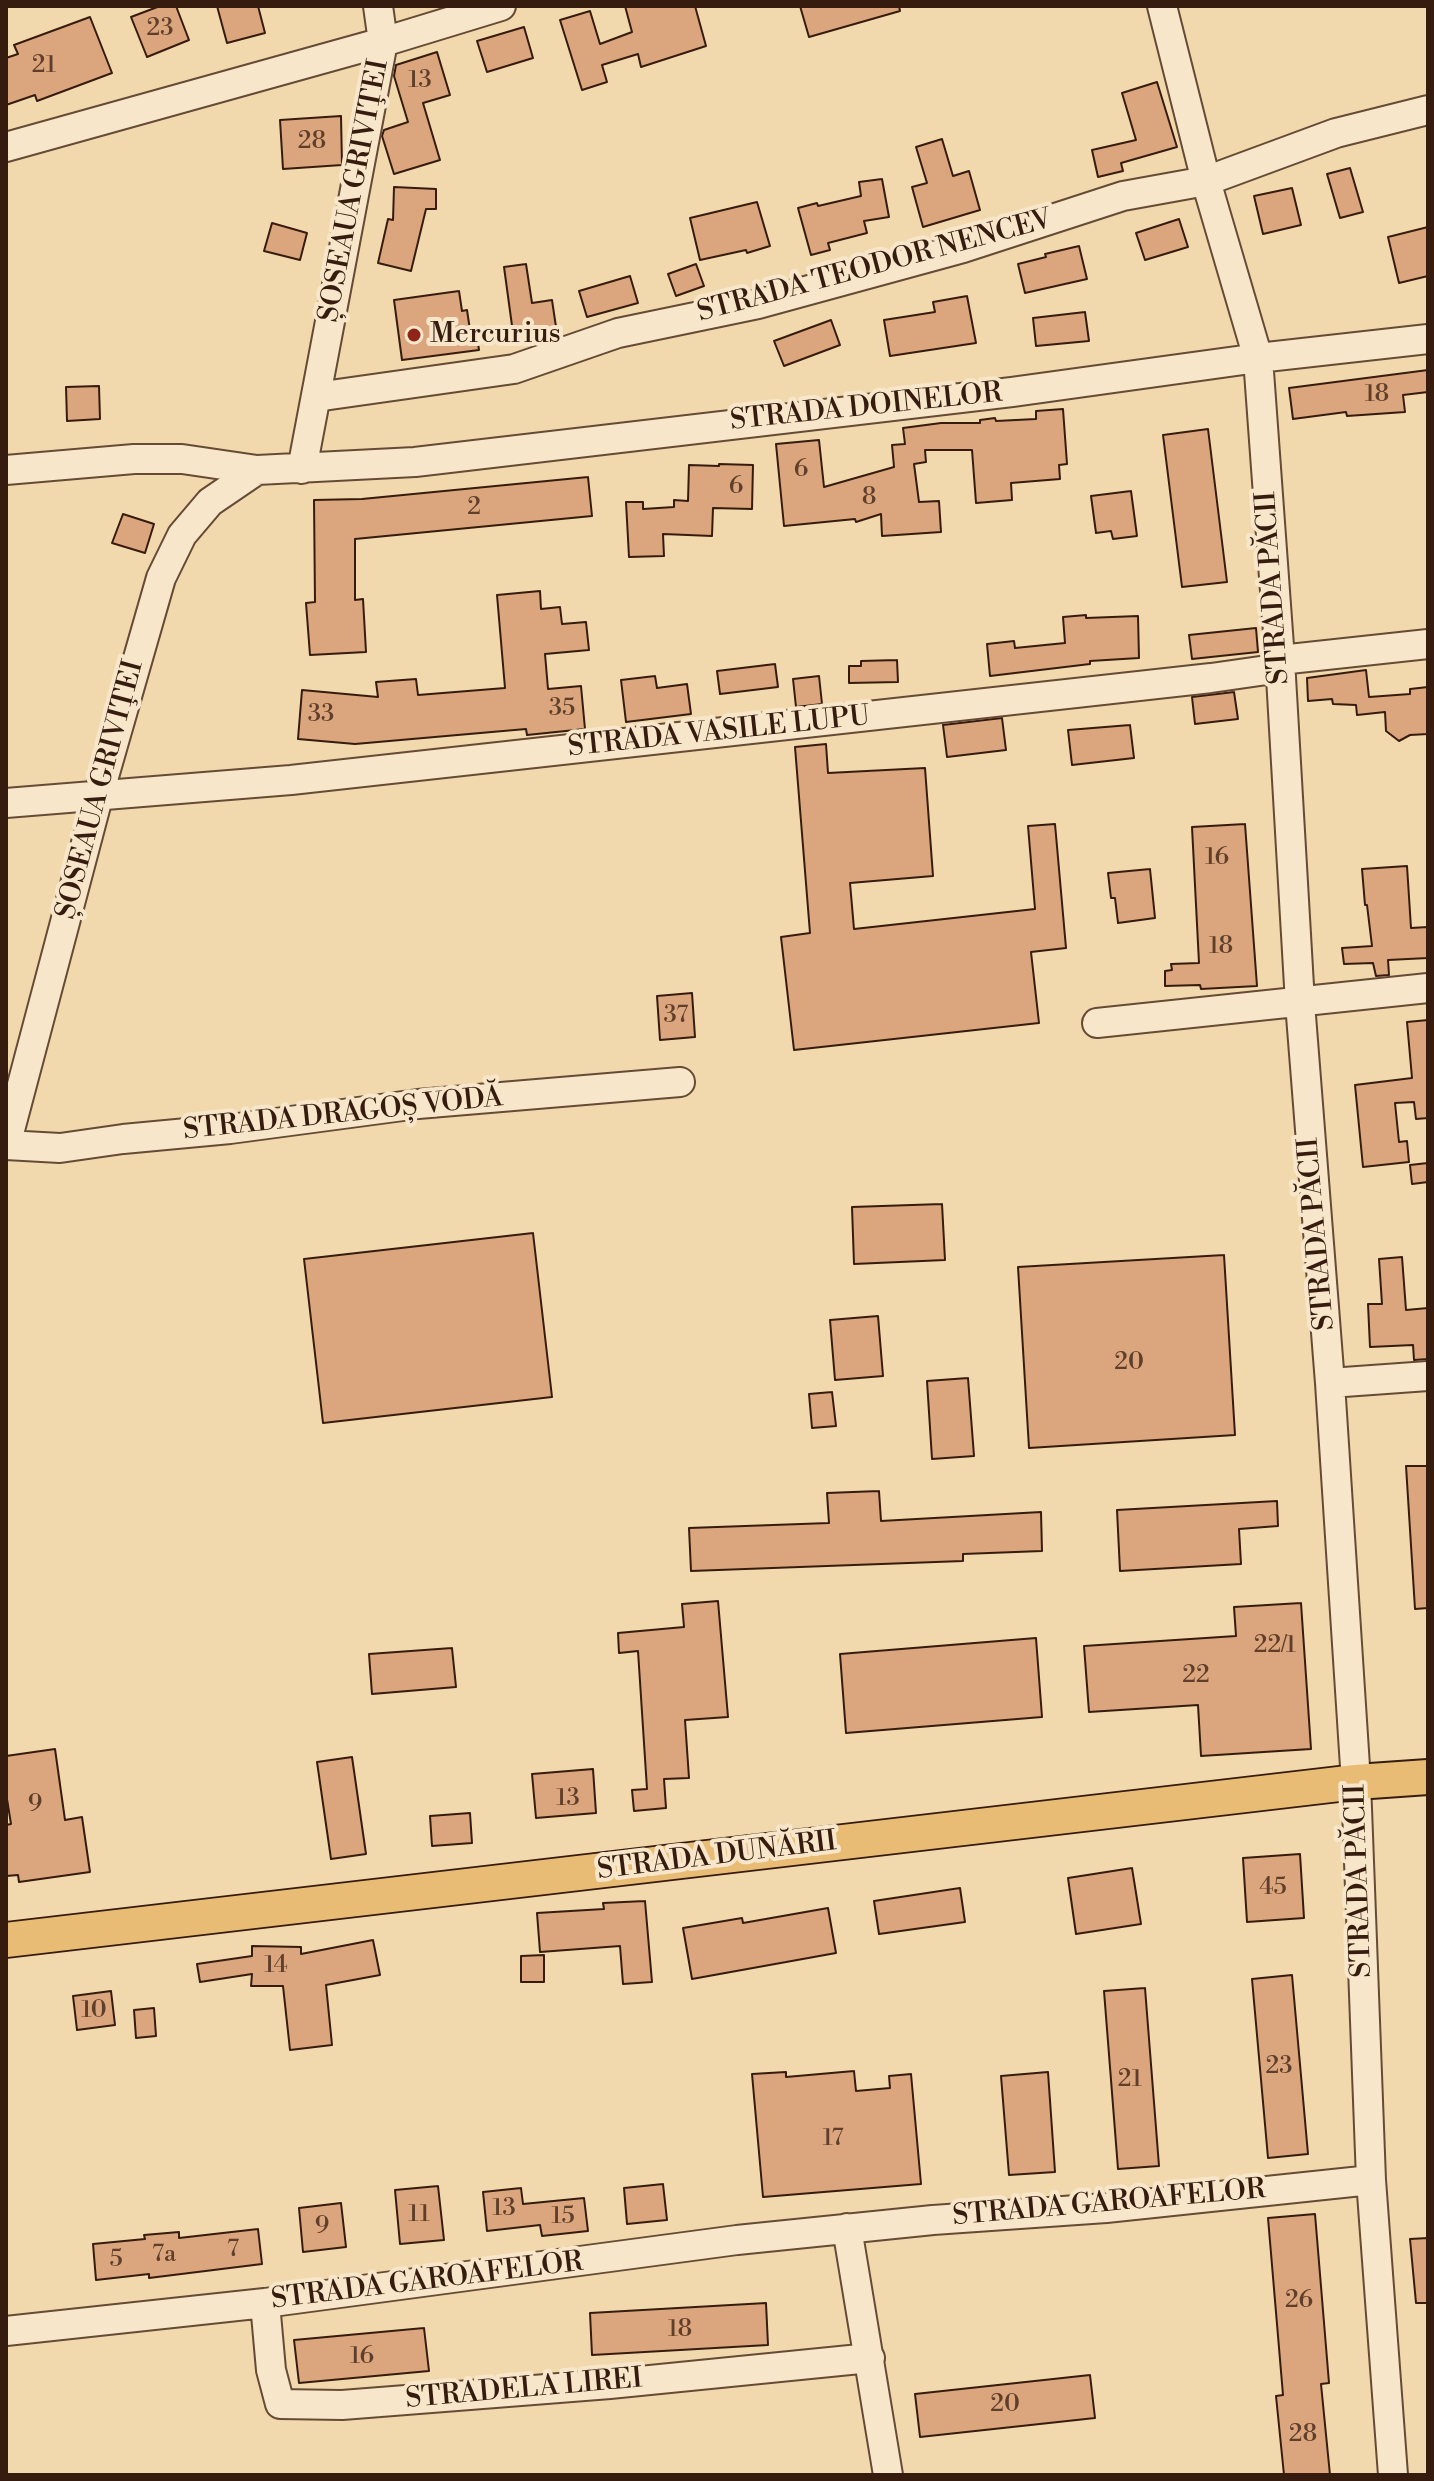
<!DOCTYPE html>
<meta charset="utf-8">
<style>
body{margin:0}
#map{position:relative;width:1434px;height:2481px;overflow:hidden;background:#f2d9ad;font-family:"Libre Bodoni",serif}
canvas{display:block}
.frame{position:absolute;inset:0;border:8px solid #361c0f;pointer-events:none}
</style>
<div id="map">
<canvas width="1434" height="2481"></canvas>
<div class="frame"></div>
</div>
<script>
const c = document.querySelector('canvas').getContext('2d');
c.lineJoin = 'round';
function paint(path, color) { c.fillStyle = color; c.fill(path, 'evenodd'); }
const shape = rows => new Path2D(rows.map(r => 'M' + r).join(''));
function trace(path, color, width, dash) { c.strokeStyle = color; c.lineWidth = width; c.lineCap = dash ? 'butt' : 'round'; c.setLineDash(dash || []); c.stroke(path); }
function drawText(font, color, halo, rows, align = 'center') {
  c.font = font + ' "Libre Bodoni",serif'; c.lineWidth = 8; c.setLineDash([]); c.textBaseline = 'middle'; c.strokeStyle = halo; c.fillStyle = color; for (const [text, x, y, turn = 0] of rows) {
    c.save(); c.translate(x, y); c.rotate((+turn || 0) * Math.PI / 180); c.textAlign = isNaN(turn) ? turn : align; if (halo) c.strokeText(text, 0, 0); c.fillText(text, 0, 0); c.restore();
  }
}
const building = shape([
 [160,6,176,6,189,40,147,57,131,17,160,6],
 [217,6,258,6,265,33,227,43,217,6],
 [625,6,695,6,706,46,641,67,638,54,602,65,607,82,582,90,560,20,590,11,600,44,632,32,625,6],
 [800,6,899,6,900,11,809,37,800,6],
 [90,17,112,73,37,101,35,95,6,105,6,58,18,54,14,45,90,17],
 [524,27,533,58,487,72,477,41,524,27],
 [437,52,450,95,423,103,440,160,394,174,382,136,384,130,408,122,394,76,396,65,437,52],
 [1157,82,1177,147,1121,163,1123,171,1098,177,1092,150,1136,140,1122,93,1157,82],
 [341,116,342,165,283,169,280,120,341,116],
 [942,139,953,176,969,171,980,210,923,227,912,187,927,183,916,147,942,139],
 [1350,168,1363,212,1340,218,1327,174,1350,168],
 [882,179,889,217,864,221,867,233,828,243,830,250,811,255,798,208,817,203,818,206,861,196,859,182,882,179],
 [394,187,436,189,436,209,426,209,411,271,378,263,388,219,393,220,394,187],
 [1292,188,1301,225,1263,234,1254,196,1292,188],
 [757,202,770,246,747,253,746,250,700,260,690,218,757,202],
 [1179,219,1188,247,1145,260,1136,233,1179,219],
 [272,223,307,233,300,260,264,251,272,223],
 [1428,227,1428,276,1399,283,1388,237,1428,227],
 [1079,246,1087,279,1025,293,1018,264,1046,257,1045,254,1079,246],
 [526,264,532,303,552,300,556,327,513,333,504,267,526,264],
 [696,264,704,286,676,296,668,274,696,264],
 [630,276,638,303,587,317,579,291,630,276],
 [459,291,462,311,467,310,470,330,476,330,479,350,402,360,394,300,459,291],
 [967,296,976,343,890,356,884,320,935,312,933,302,967,296],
 [1085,312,1089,341,1036,346,1033,318,1085,312],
 [831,320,840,345,784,366,774,341,831,320],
 [1428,370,1428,392,1403,395,1405,412,1347,416,1346,412,1293,419,1289,388,1428,370],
 [99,386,100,419,67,421,66,387,99,386],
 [1063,409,1067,464,1059,465,1060,479,1011,483,1012,500,976,503,972,450,925,450,926,462,914,464,919,502,939,501,941,532,882,536,881,514,856,522,855,519,784,526,776,444,819,440,824,487,894,467,892,445,905,444,903,428,941,423,980,423,980,420,995,418,996,421,1036,419,1036,411,1063,409],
 [1208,429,1227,582,1182,587,1163,435,1208,429],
 [719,464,753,465,752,509,713,508,712,536,663,534,664,556,629,557,626,502,643,502,643,509,674,507,674,500,688,501,689,465,719,466,719,464],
 [588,477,592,516,355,539,355,600,363,599,366,652,310,655,306,603,315,602,314,500,362,499,588,477],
 [1131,491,1137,536,1113,539,1111,531,1096,533,1091,496,1131,491],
 [123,514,154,524,145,553,112,543,123,514],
 [540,591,541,609,560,607,562,624,586,622,589,650,545,654,548,689,581,686,585,729,527,735,526,729,355,744,298,739,302,690,378,697,376,682,416,679,418,695,505,688,497,595,540,591],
 [1086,615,1086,618,1138,616,1139,658,1090,661,1090,664,990,676,987,644,1014,641,1015,648,1065,643,1063,617,1086,615],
 [1256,628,1258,652,1192,659,1189,635,1256,628],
 [897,660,898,682,849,683,849,666,861,666,861,661,897,660],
 [775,664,778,687,720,694,717,671,775,664],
 [1366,670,1369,697,1410,694,1410,689,1428,687,1428,734,1410,735,1399,741,1386,731,1385,712,1357,715,1356,705,1333,704,1332,699,1308,701,1307,678,1366,670],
 [655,676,657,688,687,684,691,714,626,722,621,680,655,676],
 [819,676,822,704,796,707,793,679,819,676],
 [1234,692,1238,719,1195,724,1192,697,1234,692],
 [1002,718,1006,750,947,757,943,725,1002,718],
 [1130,725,1134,758,1072,765,1068,730,1130,725],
 [826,744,828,773,925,768,933,876,850,883,854,929,1035,909,1028,826,1055,824,1066,948,1031,952,1039,1023,794,1050,781,937,810,933,795,747,826,744],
 [1245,824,1257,986,1201,989,1200,985,1165,986,1165,971,1172,970,1171,964,1199,963,1192,827,1245,824],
 [1407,866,1411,928,1428,927,1428,958,1388,960,1389,975,1376,976,1373,963,1344,964,1342,948,1372,946,1367,905,1365,905,1362,869,1407,866],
 [1150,869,1155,918,1118,923,1115,898,1111,898,1108,873,1150,869],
 [692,993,695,1037,660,1040,657,996,692,993],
 [1428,1020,1428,1118,1416,1119,1414,1102,1395,1103,1399,1142,1407,1141,1409,1162,1363,1167,1355,1085,1412,1078,1407,1022,1428,1020],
 [1428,1163,1428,1182,1412,1184,1410,1165,1428,1163],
 [942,1204,945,1260,854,1264,852,1207,942,1204],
 [533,1233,552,1397,323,1423,304,1259,533,1233],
 [1224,1255,1235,1435,1029,1448,1018,1267,1224,1255],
 [1402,1257,1406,1310,1428,1308,1428,1359,1414,1360,1413,1345,1370,1347,1368,1304,1382,1304,1379,1259,1402,1257],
 [878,1316,883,1376,835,1380,830,1320,878,1316],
 [968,1378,974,1456,932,1459,927,1381,968,1378],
 [832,1392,836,1426,812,1428,809,1394,832,1392],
 [1406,1466,1428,1466,1428,1608,1415,1609,1406,1466],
 [879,1491,881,1521,1041,1512,1042,1551,963,1554,963,1561,691,1571,689,1528,829,1523,827,1493,879,1491],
 [1277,1501,1278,1526,1239,1529,1241,1564,1120,1571,1117,1510,1277,1501],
 [718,1601,728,1717,685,1720,689,1778,664,1779,666,1808,634,1811,632,1790,647,1789,638,1651,619,1653,618,1633,684,1627,682,1604,718,1601],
 [1301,1603,1311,1749,1201,1756,1198,1705,1089,1712,1084,1646,1236,1636,1234,1607,1301,1603],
 [1036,1638,1042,1717,846,1733,840,1654,1036,1638],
 [452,1648,456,1687,372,1694,369,1654,452,1648],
 [55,1749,65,1820,82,1817,90,1872,19,1882,18,1875,6,1876,6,1825,11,1824,6,1793,6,1756,55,1749],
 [352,1757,366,1854,331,1859,317,1762,352,1757],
 [593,1769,596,1813,536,1818,532,1774,593,1769],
 [470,1813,472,1843,432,1846,430,1816,470,1813],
 [1300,1854,1304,1918,1247,1922,1243,1858,1300,1854],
 [1132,1868,1141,1924,1076,1934,1068,1878,1132,1868],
 [960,1888,965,1922,879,1934,874,1901,960,1888],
 [645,1901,652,1982,623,1984,620,1946,540,1952,537,1913,604,1909,603,1903,645,1901],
 [828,1908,836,1953,692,1979,683,1928,742,1918,743,1923,828,1908],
 [373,1940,380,1975,326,1985,332,2045,290,2050,283,1986,251,1986,252,1974,200,1982,197,1964,252,1956,252,1946,301,1947,301,1954,373,1940],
 [544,1955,544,1982,521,1982,521,1956,544,1955],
 [1292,1975,1308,2154,1268,2158,1252,1979,1292,1975],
 [1145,1988,1159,2166,1118,2169,1104,1991,1145,1988],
 [111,1991,115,2025,77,2030,73,1996,111,1991],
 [154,2008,156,2036,136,2038,134,2010,154,2008],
 [854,2071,856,2091,890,2088,889,2076,911,2074,921,2184,763,2197,752,2074,786,2072,786,2077,854,2071],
 [1048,2072,1055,2172,1009,2175,1001,2076,1048,2072],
 [663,2184,667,2220,627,2224,624,2188,663,2184],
 [438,2186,444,2240,400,2244,395,2190,438,2186],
 [521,2188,523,2204,584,2198,588,2231,542,2236,540,2225,487,2231,483,2192,521,2188],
 [341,2203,346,2247,303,2252,299,2208,341,2203],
 [1315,2214,1329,2383,1321,2384,1330,2475,1284,2475,1276,2396,1283,2395,1268,2218,1315,2214],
 [258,2229,262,2264,149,2278,149,2274,96,2280,93,2244,145,2239,144,2235,179,2232,179,2238,258,2229],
 [1428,2238,1428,2303,1416,2303,1410,2239,1428,2238],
 [766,2303,768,2345,592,2355,590,2313,766,2303],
 [424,2328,429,2371,299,2383,294,2340,424,2328],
 [1090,2375,1095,2418,920,2437,915,2394,1090,2375]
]);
paint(building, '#dba57d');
trace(building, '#361c0f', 2);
const minor = shape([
 [1162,6,1206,181,1258,358,1280,660,1300,1003,1330,1383,1356,1782,1371,2180,1393,2475],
 [6,147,383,42,501,6],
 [316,397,514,369,618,333,758,304,963,248,1123,196,1206,181,1336,133,1428,110],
 [302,469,383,42,378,6],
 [6,470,134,459,182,459,257,470,415,462,1012,392,1258,358,1428,339],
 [6,803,291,780,1211,678,1267,670,1280,660,1428,644],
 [1097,1023,1428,988],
 [6,1145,99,794,161,578,182,535,210,502,257,470],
 [6,1145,60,1148,123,1139,230,1129,418,1104,680,1082],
 [1330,1383,1428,1376],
 [847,2228,888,2475],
 [265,2303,271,2370,280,2404,342,2405,610,2384,870,2358],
 [6,2331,265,2303,737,2240,933,2220,1106,2208,1371,2180]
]);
const major = shape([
 [6,1940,1356,1782,1428,1777]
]);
trace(minor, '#654b36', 32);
trace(major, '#361c0f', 38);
trace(minor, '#f7e6ca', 28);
trace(major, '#e9bc76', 34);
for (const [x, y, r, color] of [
 [414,335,8,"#8f2418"]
]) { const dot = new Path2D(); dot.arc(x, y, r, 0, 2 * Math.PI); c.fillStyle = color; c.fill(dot); trace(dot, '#f7e6ca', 3); }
drawText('24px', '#5f3e2a', null, [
 ["23",160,29],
 ["21",44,66],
 ["13",420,81],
 ["28",312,142],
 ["18",1377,395],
 ["6",801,470],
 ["6",736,487],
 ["8",869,498],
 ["2",474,508],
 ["35",562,709],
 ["33",321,715],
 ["16",1217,858],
 ["18",1221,947],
 ["37",676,1016],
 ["20",1129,1363],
 ["22/1",1275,1646],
 ["22",1196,1676],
 ["13",568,1799],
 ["9",35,1805],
 ["45",1273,1888],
 ["14",276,1966],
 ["10",94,2011],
 ["23",1279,2067],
 ["21",1130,2080],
 ["17",833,2139],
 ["13",504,2209],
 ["11",419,2215],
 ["15",563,2217],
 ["9",322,2227],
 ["7",233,2250],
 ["7a",164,2255],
 ["5",116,2260],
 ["26",1299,2301],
 ["18",680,2330],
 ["16",362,2357],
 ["20",1005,2405],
 ["28",1303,2435]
]);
drawText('28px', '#361c0f', '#f7e6ca', [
 ["ȘOSEAUA GRIVIŢEI",355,191,-79],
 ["STRADA TEODOR NENCEV",875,267,-15],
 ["STRADA DOINELOR",866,408,-6],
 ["STRADA PĂCII",1274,588,-94],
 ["STRADA VASILE LUPU",719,733,-6],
 ["ȘOSEAUA GRIVIŢEI",101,790,-75],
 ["STRADA DRAGOȘ VODĂ",343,1115,-6],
 ["STRADA PĂCII",1318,1234,-95],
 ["STRADA DUNĂRII",717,1857,-7],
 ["STRADA PĂCII",1360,1881,-92],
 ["STRADA GAROAFELOR",1109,2204,-5],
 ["STRADA GAROAFELOR",427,2282,-7],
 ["STRADELA LIREI",524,2390,-5]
]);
drawText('28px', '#361c0f', '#f7e6ca', [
 ["Mercurius",430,335]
], 'left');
</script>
